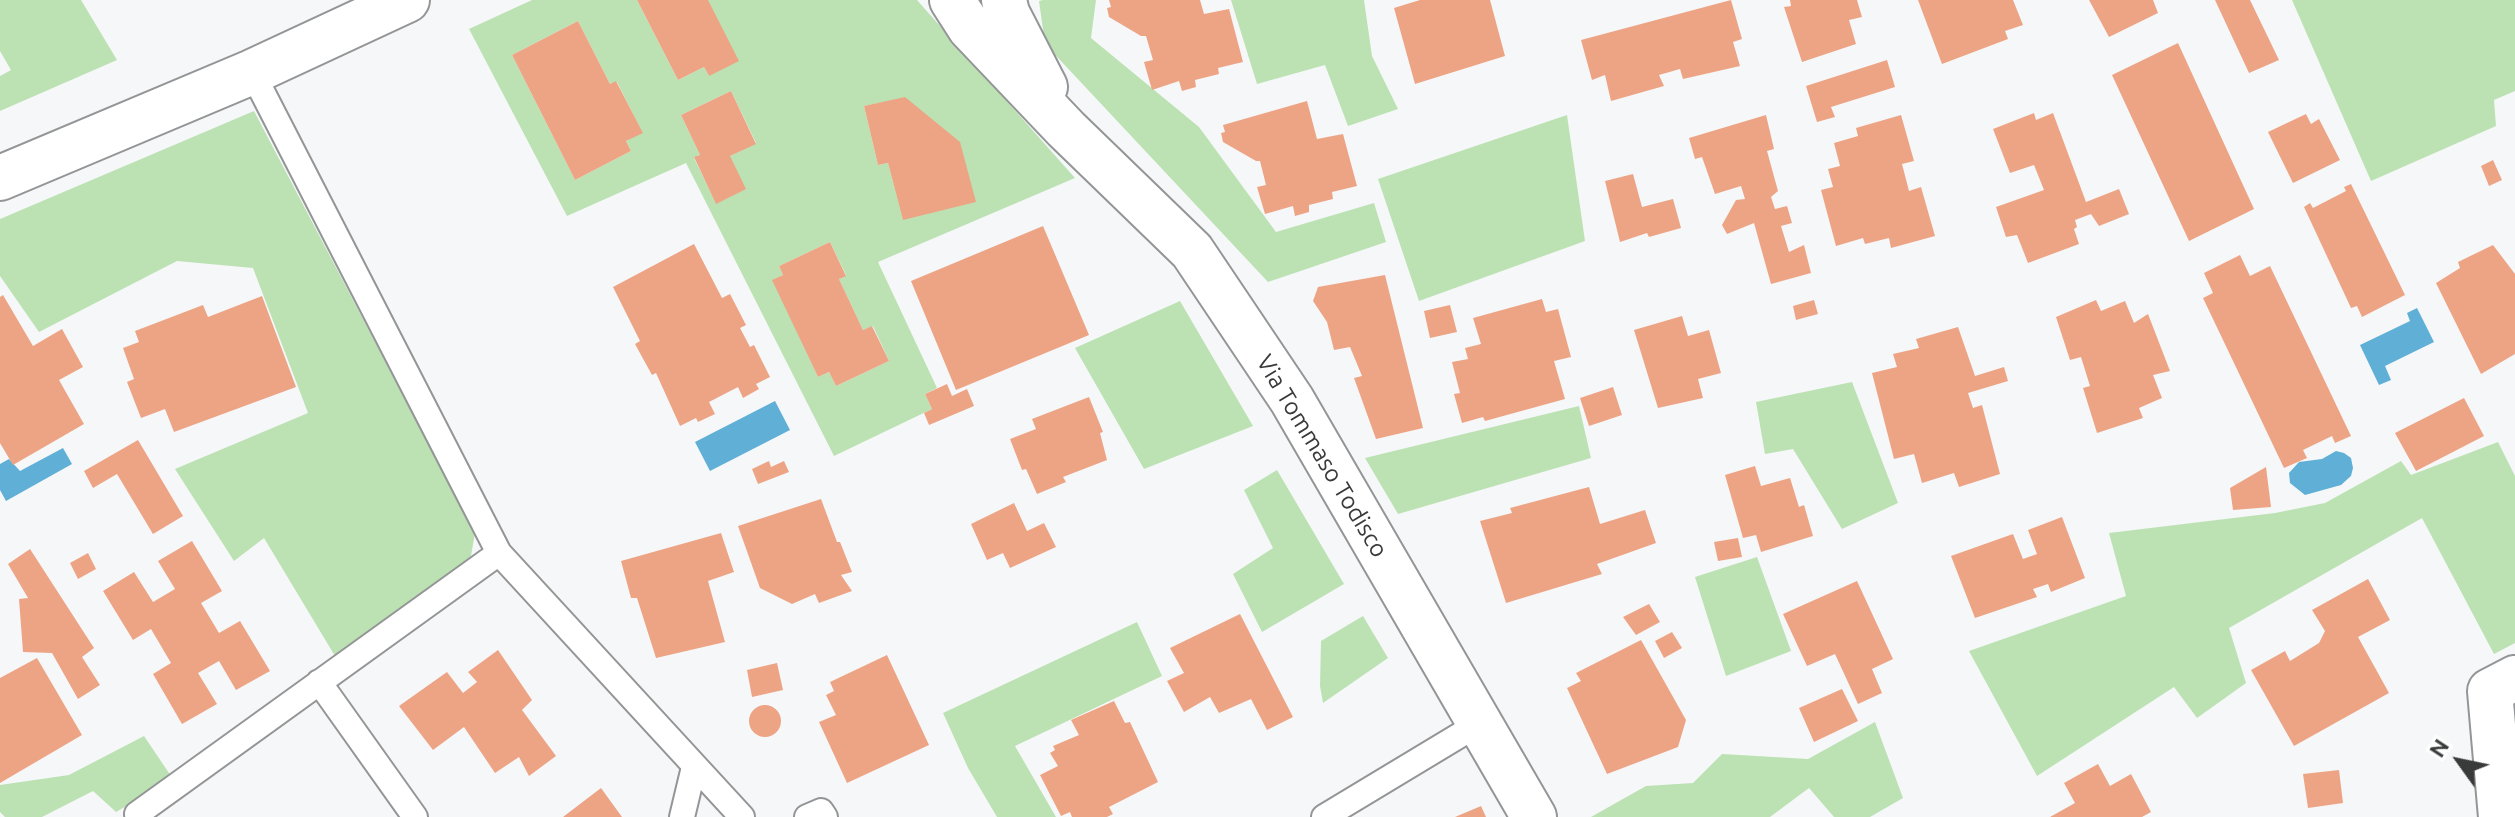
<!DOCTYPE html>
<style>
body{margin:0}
#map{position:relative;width:2515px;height:817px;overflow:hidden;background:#f6f7f9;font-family:Ubuntu,sans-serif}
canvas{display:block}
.north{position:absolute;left:2419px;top:721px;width:80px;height:80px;-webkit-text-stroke:6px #fff;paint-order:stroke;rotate:303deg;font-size:22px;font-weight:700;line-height:32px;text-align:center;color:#393a3a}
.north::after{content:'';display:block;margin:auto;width:28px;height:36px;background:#393a3a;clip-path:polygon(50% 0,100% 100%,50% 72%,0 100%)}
</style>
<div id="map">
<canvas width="2515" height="817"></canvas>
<div class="north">N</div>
</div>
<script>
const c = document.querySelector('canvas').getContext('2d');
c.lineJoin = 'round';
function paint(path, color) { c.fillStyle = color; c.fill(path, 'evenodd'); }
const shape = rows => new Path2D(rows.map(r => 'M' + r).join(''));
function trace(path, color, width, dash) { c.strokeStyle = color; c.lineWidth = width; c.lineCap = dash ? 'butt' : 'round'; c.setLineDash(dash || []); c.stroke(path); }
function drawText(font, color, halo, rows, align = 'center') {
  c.font = font + ' Ubuntu,sans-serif'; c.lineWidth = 8; c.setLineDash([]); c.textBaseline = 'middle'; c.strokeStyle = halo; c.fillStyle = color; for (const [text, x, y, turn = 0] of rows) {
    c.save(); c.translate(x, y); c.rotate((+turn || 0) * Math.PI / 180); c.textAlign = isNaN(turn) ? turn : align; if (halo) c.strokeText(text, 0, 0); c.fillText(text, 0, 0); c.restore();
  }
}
paint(shape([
 [0,0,81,0,117,60,0,111,0,76,11,70,0,51],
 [532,0,637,0,678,80,704,67,709,76,708,0,917,0,1075,178,878,262,937,388,925,394,932,409,834,456,686,163,567,216,469,29],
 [578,21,610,84,617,82,642,132,626,141,631,151,575,180,512,55],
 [731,91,756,143,730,156,716,203,694,158,700,155,681,115],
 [905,98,903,219,888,163,878,165,864,106],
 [830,242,846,275,839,279,863,330,873,326,889,361,836,386,829,372,818,377,773,280,783,275,779,266],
 [1043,0,1096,0,1091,38,1199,127,1276,232,1374,203,1386,242,1268,282,1045,44,1039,1],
 [1231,0,1364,0,1372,56,1398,109,1348,126,1325,65,1257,84],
 [2292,0,2515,0,2515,91,2494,100,2496,126,2371,181],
 [254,111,475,533,469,567,338,661,264,538,234,561,175,469,308,413,253,268,177,261,39,332,0,276,0,219],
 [1567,115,1585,241,1419,301,1378,179],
 [1180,301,1253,426,1144,469,1075,348],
 [1852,382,1898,503,1842,529,1793,449,1765,454,1756,402],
 [1579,406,1591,458,1398,514,1365,458],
 [2498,442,2515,476,2515,643,2494,654,2422,518,2229,628,2246,683,2197,718,2174,687,2037,776,1969,651,2126,596,2109,533,2275,513,2325,503,2401,461,2411,475],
 [1277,470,1344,584,1262,632,1233,574,1273,548,1244,490],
 [1757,557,1791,651,1726,676,1695,577],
 [1363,616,1388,658,1323,703,1320,686,1321,641],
 [1137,622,1162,676,1015,746,1056,817,997,817,968,768,943,713],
 [1875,722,1903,798,1870,817,1834,817,1809,788,1770,817,1591,817,1646,786,1693,783,1722,754,1808,759],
 [144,736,173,779,116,812,93,791,42,817,5,817,0,812,0,785,69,775]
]), '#bce2b3');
paint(shape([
 [2417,308,2434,342,2385,366,2391,380,2379,385,2360,345,2410,321,2407,313],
 [775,401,790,430,710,471,695,442],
 [63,448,72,464,6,501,0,490,0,464,9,459,20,471],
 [2336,451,2344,453,2351,458,2353,468,2351,476,2341,485,2305,495,2290,483,2289,473,2299,462,2322,459]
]), '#5fafd6');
paint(shape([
 [637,0,708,0,739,61,709,76,704,67,678,80],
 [1109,0,1200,0,1204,14,1229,9,1243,62,1218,68,1219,74,1195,80,1196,87,1182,91,1179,81,1152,90,1144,62,1153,60,1146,36,1141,36,1109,17,1107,8,1111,7],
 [1420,0,1490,0,1505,56,1415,84,1394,8],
 [1731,0,1742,39,1733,42,1740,66,1683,79,1680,69,1659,75,1664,86,1611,101,1605,75,1592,80,1581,40],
 [1790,0,1857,0,1862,17,1849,20,1856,44,1802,62,1784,7,1791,6],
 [1918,0,2013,0,2023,25,2005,31,2008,39,1942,64],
 [2089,0,2153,0,2158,13,2109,37],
 [2215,0,2250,0,2279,60,2249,73],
 [578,21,610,84,616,81,643,133,626,141,631,151,575,180,512,55],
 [2178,43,2254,209,2189,241,2112,75],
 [1887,60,1895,87,1831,107,1835,117,1817,122,1806,86],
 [731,91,756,144,730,156,746,189,716,204,694,157,700,155,681,115],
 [905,97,960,142,976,202,903,220,888,163,878,165,864,106],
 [1307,101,1317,139,1343,134,1357,186,1332,192,1333,199,1309,205,1309,212,1295,216,1293,206,1265,214,1257,187,1266,185,1260,161,1256,161,1223,142,1221,133,1225,132,1223,125],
 [2034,113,2036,120,2053,113,2086,202,2119,189,2129,214,2099,226,2091,214,2075,220,2077,227,2074,229,2079,244,2028,263,2017,235,2006,237,1996,207,2044,190,2034,165,2010,173,1993,129],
 [2306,114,2311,124,2319,119,2340,160,2293,183,2268,132],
 [1766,115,1774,149,1767,151,1778,191,1771,197,1775,209,1787,206,1792,223,1781,226,1789,252,1804,245,1811,273,1771,284,1754,223,1727,234,1722,225,1736,200,1745,199,1741,186,1715,194,1702,157,1695,159,1689,138],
 [1901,115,1914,161,1902,164,1909,191,1921,187,1935,236,1891,248,1889,238,1865,244,1863,238,1836,246,1821,190,1833,187,1828,169,1840,166,1834,143,1858,136,1856,128],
 [2493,160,2502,180,2489,186,2481,166],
 [1633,174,1642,207,1673,199,1681,228,1649,237,1647,233,1620,242,1605,181],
 [2351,184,2405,295,2362,317,2357,306,2351,308,2304,207,2310,203,2313,208,2346,191,2344,187],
 [1043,226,1089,335,956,390,911,281],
 [830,242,846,276,839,279,863,330,872,326,889,361,836,386,829,372,818,377,772,280,783,275,779,266],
 [694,244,722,298,730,294,746,325,740,328,750,347,754,345,770,377,756,384,759,389,743,398,738,387,709,402,715,414,698,422,696,418,680,426,656,373,652,375,635,344,640,341,613,287],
 [2493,245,2515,274,2515,354,2481,374,2436,283,2460,268,2458,262],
 [2240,255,2250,276,2270,266,2351,436,2335,443,2332,436,2303,450,2307,458,2284,468,2203,298,2213,293,2204,273],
 [1385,275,1423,428,1376,439,1354,378,1362,376,1350,347,1334,350,1327,322,1313,301,1318,287],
 [3,295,33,346,62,329,83,367,59,380,84,424,13,465,0,443,0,297],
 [262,296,296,387,174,432,165,409,141,418,127,382,134,379,123,348,139,342,135,331,203,305,208,317],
 [1542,299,1546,312,1558,309,1571,357,1554,361,1565,399,1485,421,1483,417,1462,423,1454,394,1460,393,1452,362,1468,359,1465,348,1481,344,1473,318],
 [1814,300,1818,314,1796,320,1793,306],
 [2096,300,2101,311,2125,301,2134,323,2148,314,2170,371,2153,375,2162,398,2139,408,2143,418,2097,433,2083,388,2090,386,2081,357,2070,360,2056,317],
 [1450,305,1457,332,1430,338,1424,311],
 [1682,316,1688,336,1709,330,1721,373,1698,379,1703,398,1658,408,1634,330],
 [1958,327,1975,376,2004,367,2008,381,1968,393,1973,408,1982,405,2000,474,1959,487,1954,473,1922,483,1914,454,1894,459,1872,373,1897,367,1893,354,1919,348,1916,339],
 [947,384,952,396,967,389,974,406,929,425,924,413,932,409,925,394],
 [1613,387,1622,415,1589,426,1580,398],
 [1089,397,1103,432,1100,433,1107,460,1063,477,1066,482,1037,494,1026,469,1022,470,1010,439,1036,429,1032,419],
 [2464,398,2484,436,2416,471,2395,433],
 [138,440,183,516,153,534,117,474,93,488,84,471],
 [769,461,771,467,784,461,789,472,758,484,752,469],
 [1755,466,1761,486,1790,478,1799,507,1804,505,1813,536,1761,552,1756,535,1743,538,1725,475],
 [2266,467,2271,507,2233,510,2230,488],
 [1589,487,1600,524,1645,510,1656,543,1597,564,1602,574,1506,603,1480,521,1512,513,1510,508],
 [821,499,837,542,840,542,852,572,841,575,852,591,819,603,815,594,792,604,760,588,738,526],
 [1014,503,1027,531,1044,523,1056,547,1010,568,1003,553,987,560,971,524],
 [2062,517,2085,578,2051,592,2048,584,2033,589,2037,597,1975,618,1951,556,2013,534,2023,559,2037,554,2028,530],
 [721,533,734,572,708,581,725,642,656,658,637,598,631,598,621,561],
 [1738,538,1742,557,1718,561,1714,542],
 [192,541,222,591,201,603,219,633,240,621,270,671,236,690,219,661,198,673,217,704,182,724,153,674,171,663,151,629,133,640,103,591,134,572,153,602,175,589,158,561],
 [30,549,94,648,82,657,100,685,78,699,52,653,23,652,19,599,28,598,8,564],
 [88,553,96,569,78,579,70,563],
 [2368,579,2390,620,2358,637,2389,693,2294,746,2251,670,2285,651,2290,661,2319,643,2325,631,2312,610],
 [1857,581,1893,659,1872,669,1882,693,1858,704,1835,654,1807,666,1783,614],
 [1649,604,1660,622,1636,635,1623,617],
 [1240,614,1293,717,1267,730,1251,699,1219,713,1210,697,1184,712,1167,681,1184,673,1170,648],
 [1672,632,1682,648,1664,658,1655,641],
 [1641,640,1686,720,1678,747,1607,774,1567,688,1581,681,1576,673],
 [498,650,532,700,522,710,556,756,529,776,519,757,495,773,464,727,433,750,399,706,447,672,463,693,477,682,468,672],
 [887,655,929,745,847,783,819,722,836,715,826,695,834,691,830,682],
 [37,658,82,735,0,783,0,678],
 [777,663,783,690,752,697,747,670],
 [1842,689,1858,721,1814,742,1799,708],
 [1114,701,1125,723,1130,722,1158,782,1109,807,1113,814,1107,817,1072,817,1070,812,1061,816,1040,775,1058,766,1050,753,1055,750,1053,746,1079,735,1071,720],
 '749 721a16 16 0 1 1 32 0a16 16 0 1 1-32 0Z',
 [2098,764,2110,786,2131,774,2151,812,2142,817,2050,817,2075,803,2064,783],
 [2339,770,2343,803,2308,808,2303,774],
 [601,788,622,817,563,817],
 [1481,806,1486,817,1455,817]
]), '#eda485');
const service = shape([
 [252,72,499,553,742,817],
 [319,682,415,817],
 [137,814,499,553],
 [682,817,694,767],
 [807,817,821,811,825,817],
 [1324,817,1480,723]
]);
const minor = shape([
 [952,0,970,28,1066,129,1192,251,1292,400,1534,817],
 [1004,0,1007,13,1045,87],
 [0,178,252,72,407,0],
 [2501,817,2490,691,2515,678]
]);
trace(service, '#949596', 28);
trace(minor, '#949596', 48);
trace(service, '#fff', 24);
trace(minor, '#fff', 44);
drawText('24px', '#393a3a', '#fff', [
 ["Via Tommaso Todisco",1322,456,59]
]);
</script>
